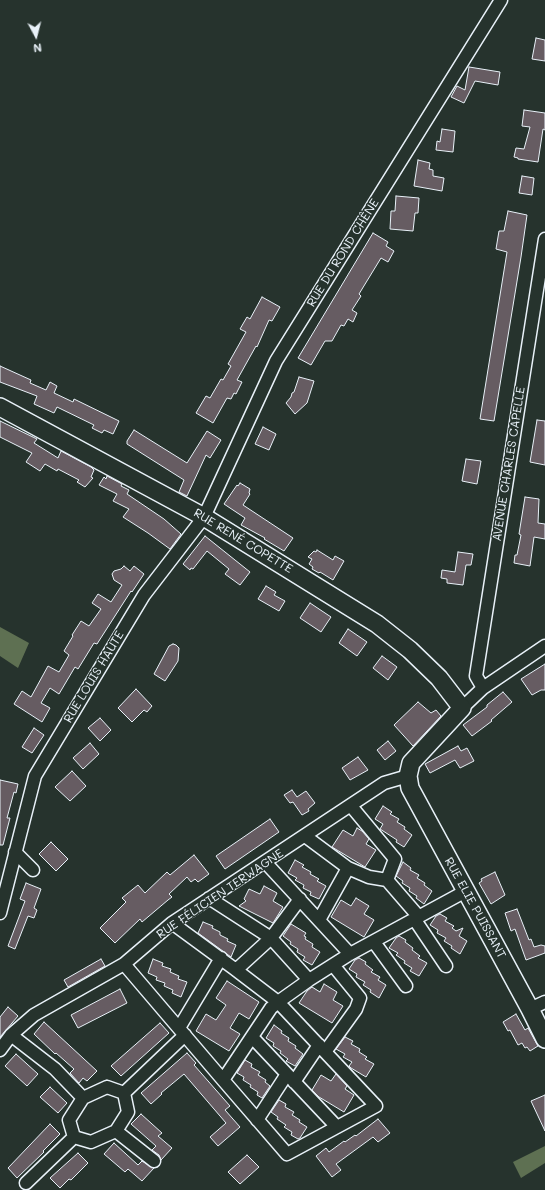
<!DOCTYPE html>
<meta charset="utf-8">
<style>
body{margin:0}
#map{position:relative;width:545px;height:1190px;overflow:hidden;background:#26332d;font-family:Mali,sans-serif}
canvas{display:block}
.north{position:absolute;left:16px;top:16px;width:40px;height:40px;-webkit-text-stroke:3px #26332d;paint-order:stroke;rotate:173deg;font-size:11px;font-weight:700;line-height:16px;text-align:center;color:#e8f1f8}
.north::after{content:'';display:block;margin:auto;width:14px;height:18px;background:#e8f1f8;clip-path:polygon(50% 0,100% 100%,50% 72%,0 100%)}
</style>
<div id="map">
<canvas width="545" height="1190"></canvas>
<div class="north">N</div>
</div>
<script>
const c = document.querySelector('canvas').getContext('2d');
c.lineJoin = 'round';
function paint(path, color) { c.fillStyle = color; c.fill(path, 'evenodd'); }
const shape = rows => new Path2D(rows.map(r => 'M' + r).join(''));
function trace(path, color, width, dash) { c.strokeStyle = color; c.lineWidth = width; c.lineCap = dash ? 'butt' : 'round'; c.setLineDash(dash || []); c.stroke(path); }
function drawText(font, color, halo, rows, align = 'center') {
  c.font = font + ' Mali,sans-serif'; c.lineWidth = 3; c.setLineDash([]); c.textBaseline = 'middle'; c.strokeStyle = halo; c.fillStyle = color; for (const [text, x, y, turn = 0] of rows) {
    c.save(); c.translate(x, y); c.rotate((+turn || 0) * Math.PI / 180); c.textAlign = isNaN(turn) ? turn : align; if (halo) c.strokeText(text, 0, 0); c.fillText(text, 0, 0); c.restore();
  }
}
paint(shape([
 [0,627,29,643,18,668,0,656],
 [545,1146,545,1163,521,1178,513,1162]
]), '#5e7052');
const building = shape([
 [536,38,545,40,545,61,532,59,536,38],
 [469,67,500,72,498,85,475,81,464,103,451,97,457,86,465,90,469,67],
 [524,110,545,113,545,130,543,129,538,162,518,159,518,158,514,157,516,148,524,149,530,127,522,126,524,110],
 [442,129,455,131,453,152,436,150,437,141,440,142,442,129],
 [418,160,430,163,429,169,433,170,433,176,444,178,442,191,414,186,418,160],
 [522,176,534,178,532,195,519,193,522,176],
 [396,196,419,198,418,213,415,213,413,231,390,229,391,211,395,211,396,196],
 [508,211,527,215,521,257,494,421,480,419,507,252,496,249,499,231,504,231,508,211],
 [373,233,388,242,386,246,394,251,388,262,381,258,359,294,361,296,352,310,357,313,353,322,348,319,344,326,341,325,332,341,325,341,311,365,298,358,373,233],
 [262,297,280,307,272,321,269,320,257,347,256,346,237,380,242,382,236,394,234,393,231,399,227,398,213,423,196,413,206,396,210,398,221,379,223,380,231,366,228,364,246,332,240,329,247,317,250,319,262,297],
 [0,366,31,380,30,383,46,390,50,382,57,386,54,393,73,402,74,399,119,421,113,434,104,430,102,433,92,428,94,425,57,407,54,413,34,404,37,396,0,382,0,366],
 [299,377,314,381,307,403,295,414,286,403,291,397,292,393,294,392,299,377],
 [537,420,545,421,545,465,530,462,537,420],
 [0,421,37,439,34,443,58,458,61,451,91,467,94,470,91,477,93,478,85,487,77,482,79,480,58,469,57,471,45,464,40,471,26,462,32,453,0,437,0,421],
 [263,427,276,434,269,450,255,444,263,427],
 [134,430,187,463,207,431,221,440,210,458,206,455,187,496,179,492,184,480,127,444,127,441,134,430],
 [466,459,481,461,477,484,462,481,466,459],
 [107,476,122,484,121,486,129,490,127,494,164,519,181,534,170,549,148,533,123,517,129,509,113,501,117,494,99,485,104,477,106,479,107,476],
 [240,483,250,489,249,493,250,494,243,505,293,538,284,551,264,539,265,538,241,525,245,518,224,504,237,485,238,486,240,483],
 [525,497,539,499,538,523,545,524,545,539,534,537,530,566,514,563,515,555,517,555,521,535,519,534,525,497],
 [205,536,250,572,240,585,225,574,229,569,207,551,193,569,191,568,190,570,183,564,205,536],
 [317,550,333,560,335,556,344,561,333,580,320,572,319,573,312,569,313,567,309,564,312,559,308,557,314,551,316,552,317,550],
 [458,552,473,554,471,565,466,565,463,585,447,583,447,579,441,578,442,570,455,572,458,552],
 [124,566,130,571,134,566,144,574,132,592,131,591,97,644,94,643,78,669,75,667,59,694,50,688,41,703,50,708,42,722,14,704,22,691,31,697,48,666,59,672,69,655,64,651,73,636,72,635,81,621,89,626,101,609,92,603,98,594,111,602,122,585,114,580,112,574,114,571,121,569,124,566],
 [266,586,276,592,274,595,285,601,279,611,258,599,266,586],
 [310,603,331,617,321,632,300,618,310,603],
 [348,629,367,642,357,656,339,643,348,629],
 [173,644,176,645,179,648,178,661,165,681,154,674,169,646,173,644],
 [382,656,397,667,388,680,373,668,382,656],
 [545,664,545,690,541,690,532,695,521,679,545,664],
 [136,689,152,706,147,712,144,710,132,722,118,708,136,689],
 [503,692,512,702,491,720,492,721,472,736,463,725,487,707,487,705,503,692],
 [418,702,431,713,436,710,441,716,413,746,394,725,418,702],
 [100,718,111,730,100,741,88,728,100,718],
 [34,728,44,735,32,753,22,747,34,728],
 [388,741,396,751,385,760,377,750,388,741],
 [90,743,99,754,83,769,73,758,90,743],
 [458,746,461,751,467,748,474,761,460,768,455,760,430,773,425,764,458,746],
 [358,757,368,770,350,780,342,768,358,757],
 [72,771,86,786,70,801,55,787,72,771],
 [0,780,18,784,16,793,14,792,7,818,10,818,3,845,0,845,0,780],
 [292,790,297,797,306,791,315,803,308,809,309,811,302,815,293,802,290,803,284,795,292,790],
 [383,806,392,812,390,814,399,819,397,822,405,827,404,829,412,835,404,847,396,842,397,840,380,829,383,824,375,819,383,806],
 [270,819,279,832,225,869,216,856,270,819],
 [357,828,362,831,369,839,366,844,376,850,365,867,332,847,343,830,353,836,357,828],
 [51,842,68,859,56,871,39,854,51,842],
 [194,855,209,874,198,882,195,879,191,882,187,877,169,894,172,897,168,900,142,922,140,919,115,943,100,928,126,902,122,898,138,885,145,893,167,872,170,875,194,855],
 [295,860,304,865,302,867,311,872,310,874,319,879,317,881,326,886,319,899,310,895,311,892,303,888,304,885,295,880,297,878,288,873,295,860],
 [403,862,411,868,410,870,419,875,417,878,425,883,424,885,432,891,424,904,416,898,417,896,409,891,410,888,402,883,403,881,396,876,403,862],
 [495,872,505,895,491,904,479,883,482,881,481,879,495,872],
 [26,883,41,889,34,908,37,910,34,918,28,916,15,949,8,946,25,901,20,899,26,883],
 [264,886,277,893,273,901,283,907,273,923,239,906,246,901,244,899,249,889,260,894,264,886],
 [356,898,369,906,364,914,374,920,364,937,331,917,341,900,351,906,356,898],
 [517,909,529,940,531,939,534,947,541,945,545,946,545,953,526,960,515,929,511,931,505,913,517,909],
 [440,914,447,918,445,921,454,926,452,928,456,931,463,928,459,936,467,941,460,954,451,948,452,946,444,941,446,938,437,933,438,930,430,925,436,916,440,914],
 [203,922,213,926,212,928,220,932,220,935,228,939,227,941,236,945,231,957,198,933,203,922],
 [291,924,306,933,304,936,306,937,305,939,313,944,312,947,320,952,312,965,303,960,305,957,297,952,298,949,290,944,291,942,283,936,291,924],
 [399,936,406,940,405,942,413,948,412,950,420,956,418,958,427,963,419,976,410,971,412,968,404,963,405,961,396,955,398,953,389,948,396,938,399,936],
 [359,958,366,962,365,964,373,970,371,972,380,977,378,980,386,985,379,998,370,992,371,990,363,985,365,982,356,977,357,974,349,969,355,960,359,958],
 [101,959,105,966,68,987,64,980,101,959],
 [153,959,163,963,162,966,171,969,170,972,179,976,178,979,187,982,181,997,172,993,173,990,164,986,165,983,156,980,157,977,148,973,153,959],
 [227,981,259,1002,249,1019,239,1013,230,1028,240,1034,229,1051,196,1031,206,1014,216,1020,226,1005,216,998,227,981],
 [324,984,337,992,333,1000,343,1006,332,1023,299,1003,307,991,312,987,320,992,324,984],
 [120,989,127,1003,78,1028,71,1015,120,989],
 [8,1007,18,1016,0,1037,0,1017,8,1007],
 [516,1014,525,1030,528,1028,538,1046,530,1051,527,1047,525,1048,522,1043,518,1045,510,1030,508,1031,503,1022,516,1014],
 [44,1022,97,1071,87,1081,83,1078,79,1083,70,1073,74,1069,56,1053,55,1054,34,1034,44,1022],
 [160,1023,169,1033,121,1076,111,1066,160,1023],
 [274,1025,282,1031,281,1033,289,1038,288,1041,296,1046,295,1048,303,1054,295,1066,286,1061,288,1059,280,1053,281,1051,273,1046,274,1043,266,1038,274,1025],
 [345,1037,353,1041,351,1044,360,1049,359,1052,367,1057,365,1059,374,1064,366,1077,351,1068,349,1066,352,1062,343,1057,345,1054,336,1049,345,1037],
 [187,1053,196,1063,194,1065,230,1106,225,1110,240,1127,218,1146,210,1137,226,1123,184,1074,161,1093,162,1094,151,1104,141,1093,187,1053],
 [16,1054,38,1074,27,1086,5,1066,16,1054],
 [245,1060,252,1064,251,1067,260,1072,258,1075,266,1080,265,1082,270,1086,262,1098,257,1095,258,1092,250,1087,251,1085,243,1080,244,1077,237,1073,245,1060],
 [336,1074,347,1086,345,1089,354,1095,344,1112,319,1097,312,1090,321,1075,331,1081,336,1074],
 [50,1087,67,1103,58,1113,40,1097,50,1087],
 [545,1095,545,1131,531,1101,545,1095],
 [279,1100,286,1104,285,1107,294,1112,292,1115,300,1120,299,1122,307,1127,300,1138,298,1139,291,1135,292,1132,284,1127,286,1125,277,1119,278,1117,271,1112,279,1100],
 [141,1114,162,1133,158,1136,172,1148,161,1160,159,1155,152,1150,156,1146,131,1124,141,1114],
 [378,1119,390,1133,378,1142,373,1137,336,1164,341,1170,332,1177,316,1156,326,1148,329,1152,344,1141,345,1142,355,1135,356,1136,378,1119],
 [50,1124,60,1134,43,1151,44,1152,17,1178,8,1168,50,1124],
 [114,1143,138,1165,142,1161,154,1168,142,1181,128,1169,125,1172,104,1154,114,1143],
 [78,1153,88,1163,71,1180,69,1179,60,1188,50,1178,78,1153],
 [247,1155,259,1167,240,1184,228,1172,247,1155]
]);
paint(building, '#665c62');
trace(building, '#e8f1f8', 1);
const street = shape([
 [483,688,476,676,545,239],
 [462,708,483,688,545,646],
 [351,806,395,859,387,880],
 [305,836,348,868,369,877,387,880,419,917],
 [15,852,33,870],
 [265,862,350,954],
 [209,898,271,938,300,899],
 [0,913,35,776,144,595,204,517,276,361,501,0],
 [319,920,348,868],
 [415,920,446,966],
 [172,923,236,970],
 [374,942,406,986],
 [124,964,223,1080,287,1154,376,1106,278,1002,271,1008,223,1080],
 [309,980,271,938,236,970,278,1002,309,980,350,954,466,891],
 [530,1009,545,1002],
 [179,1028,221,958],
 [11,1035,55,1069,83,1098],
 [252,1037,337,1127],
 [0,1050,11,1035,34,1015,124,964,172,923,384,783,408,776],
 [325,1052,356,1009,360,998,333,965],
 [294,1082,319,1045],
 [107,1087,124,1093,128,1112,116,1131,91,1142,74,1137,69,1120,83,1098,107,1087],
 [124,1093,185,1035],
 [257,1120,287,1074],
 [116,1131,154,1161],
 [26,1183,74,1137]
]);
const secondary = shape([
 [0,407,204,517,377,624,410,650,439,678,462,708,411,763,408,776,410,788,530,1009,545,1039]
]);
trace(street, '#e8f1f8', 15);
trace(secondary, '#e8f1f8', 20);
trace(street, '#26332d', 12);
trace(secondary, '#26332d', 17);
drawText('12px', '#e8f1f8', '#26332d', [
 ["RUE DU ROND CHÊNE",343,253,-58],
 ["AVENUE CHARLES CAPELLE",509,464,-81],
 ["RUE RENÉ COPETTE",243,541,31],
 ["RUE LOUIS HAUTE",94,677,-59],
 ["RUE FÉLICIEN TERWAGNE",220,894,-34],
 ["RUE ELIE PUISSANT",475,908,61]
]);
</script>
